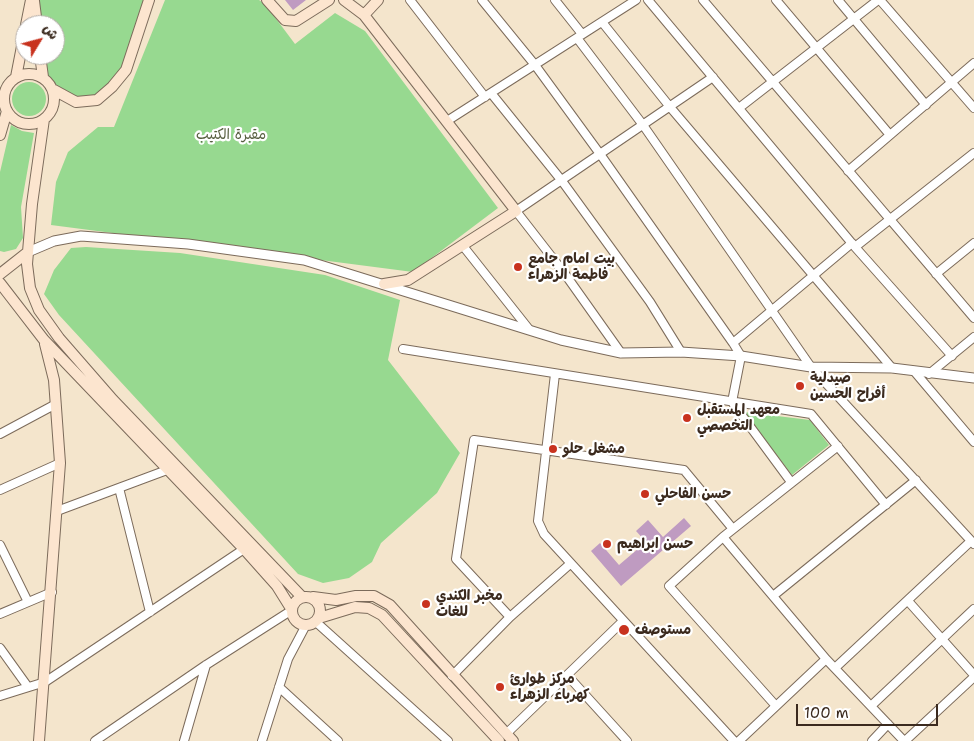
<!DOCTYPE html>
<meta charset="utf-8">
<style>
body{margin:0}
#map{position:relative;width:974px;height:741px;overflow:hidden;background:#f4e5cc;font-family:"Shantell Sans","Playpen Sans Arabic",sans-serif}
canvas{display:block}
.north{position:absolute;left:15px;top:15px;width:50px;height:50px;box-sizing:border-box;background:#fff;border:1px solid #b1aaa5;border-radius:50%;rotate:53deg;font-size:14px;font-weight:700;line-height:20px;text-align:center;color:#3b2a1e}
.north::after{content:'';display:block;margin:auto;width:18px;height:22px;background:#c8321e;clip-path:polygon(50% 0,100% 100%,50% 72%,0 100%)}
.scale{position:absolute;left:796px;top:704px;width:142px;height:22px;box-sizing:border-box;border:2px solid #3b2a1e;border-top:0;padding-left:6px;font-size:15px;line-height:18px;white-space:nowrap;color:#3b2a1e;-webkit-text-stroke:4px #fff;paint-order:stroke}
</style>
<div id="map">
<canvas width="974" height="741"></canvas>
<div class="north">ش</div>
<div class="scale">100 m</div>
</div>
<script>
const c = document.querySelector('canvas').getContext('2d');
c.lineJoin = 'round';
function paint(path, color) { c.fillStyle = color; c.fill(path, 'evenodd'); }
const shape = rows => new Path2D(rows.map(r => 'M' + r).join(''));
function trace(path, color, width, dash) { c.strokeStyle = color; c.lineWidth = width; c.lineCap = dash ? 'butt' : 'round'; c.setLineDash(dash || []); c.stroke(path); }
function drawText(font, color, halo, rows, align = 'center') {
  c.font = font + ' "Shantell Sans","Playpen Sans Arabic",sans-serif'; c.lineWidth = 4.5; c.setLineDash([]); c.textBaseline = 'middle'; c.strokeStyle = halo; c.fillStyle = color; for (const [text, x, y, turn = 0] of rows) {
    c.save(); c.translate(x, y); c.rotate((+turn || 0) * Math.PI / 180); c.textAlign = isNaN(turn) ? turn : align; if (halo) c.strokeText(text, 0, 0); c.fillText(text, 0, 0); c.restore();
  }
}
paint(shape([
 [34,0,149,0,126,70,97,100,76,102,52,86,46,79,40,55,55,55,55,25,37,25],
 [165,0,259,0,265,4,295,44,335,13,365,31,498,208,413,272,51,225,56,182,68,152,98,127,114,127],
 '12 99a17 17 0 1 1 34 0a17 17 0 1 1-34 0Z',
 [11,125,22,131,34,133,21,207,23,238,16,249,4,252,0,251,0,172],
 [86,247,180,253,325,275,400,300,388,360,460,453,437,493,381,543,372,562,349,578,323,583,298,574,59,315,44,294,54,270,71,248],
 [744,412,810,420,829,445,792,475]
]), '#97d990');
paint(shape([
 [285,0,306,0,293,10],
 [684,518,691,526,621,586,591,551,600,543,619,565,646,542,636,531,648,520,663,537]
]), '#bf9bc1');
const minor = shape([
 [410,0,485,97],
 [482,0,535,65,600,154,733,343,741,356,732,402,791,482],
 [555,0,582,34],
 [648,0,855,247,952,356],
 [703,0,974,318],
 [776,0,890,135],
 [838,0,926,105],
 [880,0,974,108],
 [602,22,670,107,892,368],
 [577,38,643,125,811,367,974,544],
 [491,93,562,181,650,302,681,352],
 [739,108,878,0],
 [447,121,636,0],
 [848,171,974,63],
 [463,246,528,328],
 [855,247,974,153],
 [936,274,974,243],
 [733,343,852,243],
 [403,349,811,414,886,505],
 [621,353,565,274,516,211,713,77],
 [914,371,974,442],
 [555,374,538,521,544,534,734,741],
 [929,374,974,337],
 [0,434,56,404],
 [119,488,150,612],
 [0,490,60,463],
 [57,511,167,470],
 [723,537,826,659,904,741],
 [0,545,28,602],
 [773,596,916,480],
 [908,601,974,675],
 [0,614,52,592],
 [510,617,456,559,474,440,684,470,733,529],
 [316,622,448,741],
 [0,648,28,687],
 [835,668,971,541],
 [567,675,627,741],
 [452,676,510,617,570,564],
 [279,687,338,741],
 [0,696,45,682,244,549],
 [776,706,669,586,723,537,838,446],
 [871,706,974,609],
 [506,734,623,621],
 [95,741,206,665,292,610],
 [184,741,206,665],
 [262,741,288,659,306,625],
 [739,741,826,659],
 [872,741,888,724],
 [905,741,974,677]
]);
const tertiary = shape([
 [28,252,54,241,81,236,188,244,304,260,561,340,621,353,681,352,741,356,811,367,892,368,974,378]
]);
const secondary = shape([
 [267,0,285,20,296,21,329,0],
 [344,0,364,15,516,211,408,280,384,284],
 [34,1,37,25],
 [364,15,378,0],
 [26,25,31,0],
 [40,55,43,77],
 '4 99a25 25 0 1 1 50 0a25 25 0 1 1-50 0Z',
 [16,77,25,31],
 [54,90,76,102,97,100,112,87,126,70,149,0],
 [44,119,32,204,27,264,30,288,39,310,59,338,113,400,302,597],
 [0,135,7,111],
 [0,274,28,252],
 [0,283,44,340,244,549,277,586,292,610],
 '292 611a14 14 0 1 1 28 0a14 14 0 1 1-28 0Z',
 [313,597,336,600,356,596,374,596,390,605,513,741],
 [319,618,355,607,369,608,382,615,499,741],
 [39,741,60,463,54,380,45,344]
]);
trace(minor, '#7c6b5b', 10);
trace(tertiary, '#7c6b5b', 11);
trace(secondary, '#7c6b5b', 12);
trace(minor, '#fff', 8);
trace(tertiary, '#fff', 9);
trace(secondary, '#fce5cf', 10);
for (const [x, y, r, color] of [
 [518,267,5,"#c8321e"],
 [800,386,5,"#c8321e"],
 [687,418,5,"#c8321e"],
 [553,449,5,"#c8321e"],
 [645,494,5,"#c8321e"],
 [607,544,5,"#c8321e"],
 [426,604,5,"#c8321e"],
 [624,630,6,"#c8321e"],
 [500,687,5,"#c8321e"]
]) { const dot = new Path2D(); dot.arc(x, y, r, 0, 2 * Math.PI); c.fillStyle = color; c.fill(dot); trace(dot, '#fff', 2); }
drawText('14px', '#575f40', '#fff', [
 ["مقبرة الكتيب",231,135]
]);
drawText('bold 14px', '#3b2a1e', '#fff', [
 ["بيت امام جامع",528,259],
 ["فاطمة الزهراء",528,275],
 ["صيدلية",810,378],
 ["أفراح الحسين",810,394],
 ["معهد المستقبل",697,410],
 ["التخصصي",697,426],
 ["مشغل حلو",563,449],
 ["حسن الفاحلي",655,494],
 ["حسن ابراهيم",617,544],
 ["مخبر الكندي",436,596],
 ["للغات",436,612],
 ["مستوصف",635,630],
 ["مركز طوارئ",510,679],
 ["كهرباء الزهراء",510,695]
], 'left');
</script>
